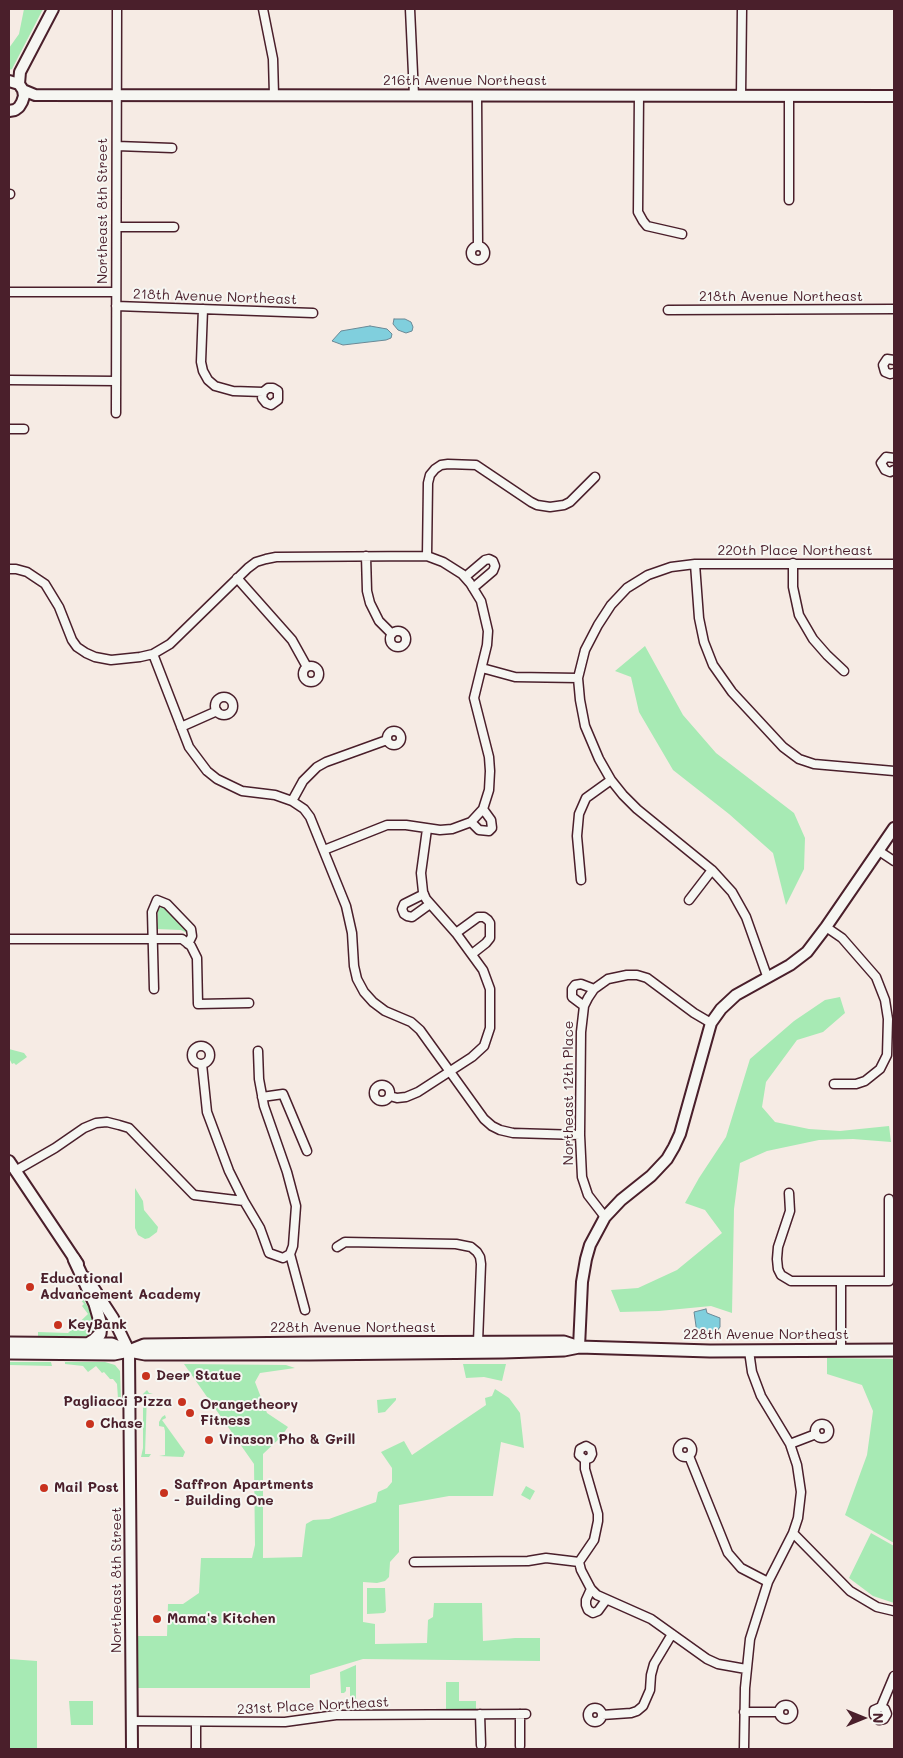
<!DOCTYPE html>
<style>
body{margin:0}
#map{position:relative;width:903px;height:1758px;overflow:hidden;background:#f6ebe4;font-family:Mali,sans-serif}
canvas{display:block}
.frame{position:absolute;inset:0;border:10px solid #4a1f2b;pointer-events:none}
.north{position:absolute;left:838px;top:1693px;width:50px;height:50px;-webkit-text-stroke:4px #f6f6f2;paint-order:stroke;rotate:90deg;font-size:14px;font-weight:700;line-height:20px;text-align:center;color:#4a1f2b}
.north::after{content:'';display:block;margin:auto;width:18px;height:22px;background:#4a1f2b;clip-path:polygon(50% 0,100% 100%,50% 72%,0 100%)}
</style>
<div id="map">
<canvas width="903" height="1758"></canvas>
<div class="frame"></div>
<div class="north">N</div>
</div>
<script>
const c = document.querySelector('canvas').getContext('2d');
c.lineJoin = 'round';
function paint(path, color) { c.fillStyle = color; c.fill(path, 'evenodd'); }
const shape = rows => new Path2D(rows.map(r => 'M' + r).join(''));
function trace(path, color, width, dash) { c.strokeStyle = color; c.lineWidth = width; c.lineCap = dash ? 'butt' : 'round'; c.setLineDash(dash || []); c.stroke(path); }
function drawText(font, color, halo, rows, align = 'center') {
  c.font = font + ' Mali,sans-serif'; c.lineWidth = 4; c.setLineDash([]); c.textBaseline = 'middle'; c.strokeStyle = halo; c.fillStyle = color; for (const [text, x, y, turn = 0] of rows) {
    c.save(); c.translate(x, y); c.rotate((+turn || 0) * Math.PI / 180); c.textAlign = isNaN(turn) ? turn : align; if (halo) c.strokeText(text, 0, 0); c.fillText(text, 0, 0); c.restore();
  }
}
paint(shape([
 [24,9,43,9,12,69,9,70,9,48,19,34],
 [645,646,683,715,716,753,794,813,805,838,804,869,786,905,773,853,729,814,673,770,639,712,631,677,615,671],
 [165,906,187,928,189,934,181,930,157,929,158,910,161,907],
 [840,997,845,1013,823,1032,797,1040,766,1082,762,1107,775,1122,809,1129,840,1131,889,1126,891,1142,853,1139,819,1140,767,1151,740,1163,734,1209,732,1313,711,1306,659,1311,620,1312,611,1290,638,1288,677,1270,722,1233,705,1210,685,1203,699,1178,726,1137,750,1059,794,1021,825,1000],
 [9,1049,24,1053,27,1057,16,1065,14,1063,12,1064,9,1058],
 [135,1188,143,1201,144,1210,158,1227,157,1232,149,1238,145,1239,138,1235,135,1228],
 [82,1297,95,1319,96,1328,91,1335,87,1336,38,1337,38,1332,68,1333,88,1314,82,1306,84,1304,80,1299],
 [827,1358,894,1359,894,1543,845,1515,867,1455,873,1411,862,1385,827,1374],
 [9,1362,51,1362,52,1366,9,1365],
 [65,1362,105,1362,115,1365,120,1371,121,1399,118,1399,117,1384,113,1379,110,1379,104,1372,102,1373,96,1366,88,1372,83,1366,65,1364],
 [184,1364,286,1365,295,1368,260,1373,255,1382,267,1413,288,1427,280,1438,263,1454,263,1558,302,1557,306,1524,313,1520,329,1519,376,1502,378,1492,387,1488,392,1482,392,1468,381,1452,404,1441,412,1455,486,1405,485,1398,492,1396,495,1389,509,1398,520,1413,524,1448,501,1442,493,1496,449,1496,399,1505,399,1552,390,1562,389,1577,385,1581,377,1583,363,1582,363,1622,375,1624,375,1644,427,1643,428,1620,433,1617,434,1603,482,1603,483,1641,515,1638,540,1638,540,1661,363,1659,310,1675,310,1688,138,1688,137,1636,167,1636,168,1604,183,1604,199,1593,201,1558,252,1558,255,1545,254,1464],
 [463,1364,506,1364,502,1381,484,1377,466,1378],
 [147,1390,149,1393,153,1394,147,1394,145,1454,151,1454,149,1457,141,1457,143,1448,143,1394],
 [396,1398,396,1400,385,1412,378,1413,377,1400],
 [165,1415,166,1418,162,1420,185,1452,183,1457,159,1456,165,1455,165,1431,164,1427,159,1426,159,1422,162,1417],
 [526,1486,535,1491,530,1500,521,1495],
 [871,1533,894,1546,894,1603,873,1596,849,1578],
 [367,1588,385,1588,386,1611,384,1613,367,1614],
 [9,1659,37,1661,37,1749,9,1749],
 [356,1665,356,1701,353,1701,353,1696,350,1696,350,1687,346,1687,346,1691,344,1693,341,1693,340,1672],
 [446,1682,459,1682,459,1701,476,1701,476,1710,446,1711],
 [69,1701,93,1701,93,1725,71,1725]
]), '#a7eab4');
const water = shape([
 [394,319,405,319,411,322,413,327,412,331,406,333,398,330,393,324,394,319],
 [370,326,387,329,392,334,391,338,386,340,343,345,332,341,341,331,370,326],
 [706,1309,707,1313,720,1318,720,1327,717,1331,697,1333,694,1312,706,1309]
]);
paint(water, '#80cfdd');
trace(water, '#6a8996', 1);
const minor = shape([
 [263,9,273,59,274,95],
 [410,9,414,95],
 [477,95,478,246],
 [639,95,638,212,643,221,647,226,682,234],
 [741,95,742,9],
 [117,146,172,148],
 [9,194,10,194],
 [789,200,789,95],
 [117,227,174,227],
 '471 253a7 7 0 1 1 14 0a7 7 0 1 1-14 0Z',
 [9,292,116,292],
 [116,306,313,313],
 [203,309,201,362,203,371,208,380,215,386,233,391,263,392,268,388,273,388,278,391,278,400,271,405,266,403,262,398,263,392],
 [668,310,894,309],
 [894,360,887,359,883,365,885,372,890,374,894,373],
 [9,380,116,381],
 [116,413,117,9],
 [9,429,24,429],
 [894,458,886,457,881,463,885,470,890,472,894,470],
 [366,556,367,591,370,603,379,621,392,634],
 [427,556,428,483,430,475,435,469,441,465,448,464,476,465,531,502,537,505,550,507,564,505,570,502,595,477],
 [793,563,793,587,799,615,813,639,827,655,844,671],
 [695,564,699,618,704,642,713,665,732,692,783,747,799,759,814,764,894,771],
 [9,569,16,569,27,572,45,584,59,607,72,640,77,647,86,653,95,657,111,660,140,657,153,654,170,644,248,568,256,562,266,559,276,557,427,556,443,562,462,574,470,583,481,601,488,631,487,645,474,698,489,757,490,771,489,790,483,809,471,822,452,829,440,830,406,825,387,825,324,850],
 [465,577,485,560,489,559,493,561,495,566,493,571,473,588],
 [237,578,292,640,307,667],
 '390 639a8 8 0 1 1 16 0a8 8 0 1 1-16 0Z',
 [153,654,189,747,207,771,217,779,242,791,275,795,292,801,304,809,310,817,346,906,352,933,354,966,357,979,364,992,373,1002,385,1011,411,1022,420,1030,484,1119,492,1126,500,1130,513,1133,580,1135],
 '303 674a8 8 0 1 1 16 0a8 8 0 1 1-16 0Z',
 [482,668,515,677,578,678],
 '215 706a9 9 0 1 1 18 0a9 9 0 1 1-18 0Z',
 [181,727,217,711],
 '387 738a7 7 0 1 1 14 0a7 7 0 1 1-14 0Z',
 [292,801,303,781,317,767,326,762,387,740],
 [471,822,479,830,489,831,492,828,491,820,483,809],
 [879,851,894,861],
 [581,880,577,836,579,814,586,798,611,780],
 [424,894,404,904,402,909,404,914,407,916,412,917,430,904],
 [689,900,712,870],
 [826,927,842,938,876,977,885,1000,888,1019,887,1055,880,1069,865,1081,856,1084,834,1084],
 [456,933,478,917,484,917,488,920,490,923,490,938,486,943,472,954],
 [9,939,182,939,191,946,197,958,198,1004,249,1003],
 [767,976,746,917,732,892,712,870,637,809,623,795,611,780,599,759,585,726,580,700,578,678,585,650,598,625,611,605,627,588,648,575,671,567,695,564,894,564],
 [154,989,152,912,157,900,167,904,191,929,192,936,188,944],
 [584,1006,572,997,572,989,575,985,581,984,594,989],
 '192 1055a9 9 0 1 1 18 0a9 9 0 1 1-18 0Z',
 [202,1064,207,1112,229,1171,244,1201],
 '374 1093a8 8 0 1 1 16 0a8 8 0 1 1-16 0Z',
 [390,1096,397,1098,406,1097,418,1092,472,1057,484,1046,490,1028,490,989,483,970,456,933,426,899,423,892,421,873,427,829],
 [262,1097,283,1094,307,1151],
 [15,1171,55,1148,84,1128,96,1123,107,1122,119,1125,129,1128,194,1195,244,1201,260,1228,269,1253,283,1258,290,1254,293,1246,296,1206,287,1172,264,1106,259,1079,258,1051],
 [789,1193,790,1211,778,1247,777,1259,778,1269,781,1275,791,1281,889,1281,889,1199],
 [605,1217,588,1195,582,1177,580,1135,581,1032,584,1006,588,998,594,989,608,979,627,975,637,975,647,978,694,1013,711,1023],
 [337,1247,345,1242,456,1244,471,1247,477,1252,480,1257,481,1264,478,1342],
 [290,1254,305,1310],
 [841,1282,841,1350],
 '815 1431a7 7 0 1 1 14 0a7 7 0 1 1-14 0Z',
 '678 1450a7 7 0 1 1 14 0a7 7 0 1 1-14 0Z',
 [790,1444,816,1434],
 [689,1456,728,1553,741,1568,768,1582],
 [793,1533,850,1591,877,1607,894,1611],
 [414,1562,528,1561,546,1558,579,1562,581,1570,591,1589,597,1595,651,1619,707,1659,718,1664,746,1669],
 [579,1562,594,1540,598,1521,598,1514,585,1469,585,1460,579,1455,580,1449,586,1446,591,1449,592,1454,590,1458,585,1460],
 [591,1589,586,1600,586,1605,588,1610,593,1613,598,1611,606,1600],
 '779 1712a7 7 0 1 1 14 0a7 7 0 1 1-14 0Z',
 [881,1707,885,1709,887,1714,884,1719,879,1720,874,1715,874,1710,881,1707,894,1676],
 '588 1715a7 7 0 1 1 14 0a7 7 0 1 1-14 0Z',
 [744,1712,779,1712],
 [480,1714,481,1745],
 [520,1714,520,1746],
 [602,1715,631,1713,637,1711,643,1706,650,1690,651,1675,654,1664,672,1634],
 [131,1721,285,1722,336,1715,526,1714],
 [196,1722,196,1749],
 [744,1749,745,1688,750,1639,768,1582,793,1533,798,1518,801,1492,797,1465,790,1444,761,1396,752,1372,749,1351]
]);
const tertiary = shape([
 [9,81,19,84,23,90,24,96,22,102,19,107,15,110,9,111],
 [19,84,20,72,53,9],
 [23,90,35,95,894,96],
 [9,1161,78,1264],
 [87,1278,113,1318,129,1351,132,1749],
 [579,1347,582,1282,586,1259,590,1245,605,1217,621,1200,651,1176,667,1159,674,1147,680,1134,711,1023,721,1009,736,995,790,965,807,952,826,927,894,828]
]);
const secondary = shape([
 [74,1259,95,1304,101,1325,100,1334,94,1340,86,1345],
 [9,1343,112,1344,129,1351,145,1354,309,1354,503,1352,564,1350,579,1347,710,1351,894,1350],
 [9,1353,114,1354,129,1351,144,1345,310,1343,564,1342,579,1347]
]);
trace(minor, '#4a1f2b', 11);
trace(tertiary, '#4a1f2b', 14);
trace(secondary, '#4a1f2b', 15);
trace(minor, '#f6f6f2', 8);
trace(tertiary, '#f6f6f2', 10);
trace(secondary, '#f6f6f2', 11);
for (const [x, y, r, color] of [
 [30,1287,5,"#c8321e"],
 [58,1325,5,"#c8321e"],
 [146,1376,5,"#c8321e"],
 [182,1402,5,"#c8321e"],
 [190,1413,5,"#c8321e"],
 [90,1424,5,"#c8321e"],
 [209,1440,5,"#c8321e"],
 [44,1488,5,"#c8321e"],
 [164,1493,5,"#c8321e"],
 [157,1619,5,"#c8321e"]
]) { const dot = new Path2D(); dot.arc(x, y, r, 0, 2 * Math.PI); c.fillStyle = color; c.fill(dot); trace(dot, '#f6f6f2', 2); }
drawText('14px', '#4a1f2b', '#f6f6f2', [
 ["216th Avenue Northeast",465,81],
 ["Northeast 8th Street",103,211,-90],
 ["218th Avenue Northeast",215,297,2],
 ["218th Avenue Northeast",781,297],
 ["220th Place Northeast",795,551],
 ["Northeast 12th Place",569,1093,-90],
 ["228th Avenue Northeast",353,1328],
 ["228th Avenue Northeast",766,1335],
 ["Northeast 8th Street",117,1580,-90],
 ["231st Place Northeast",313,1706,-3]
]);
drawText('bold 14px', '#4a1f2b', '#f6f6f2', [
 ["Educational",40,1279],
 ["Advancement Academy",40,1295],
 ["KeyBank",68,1325],
 ["Deer Statue",156,1376],
 ["Pagliacci Pizza",172,1402,"right"],
 ["Orangetheory",200,1405],
 ["Fitness",200,1421],
 ["Chase",100,1424],
 ["Vinason Pho & Grill",219,1440],
 ["Saffron Apartments",174,1485],
 ["- Building One",174,1501],
 ["Mail Post",54,1488],
 ["Mama's Kitchen",167,1619]
], 'left');
</script>
